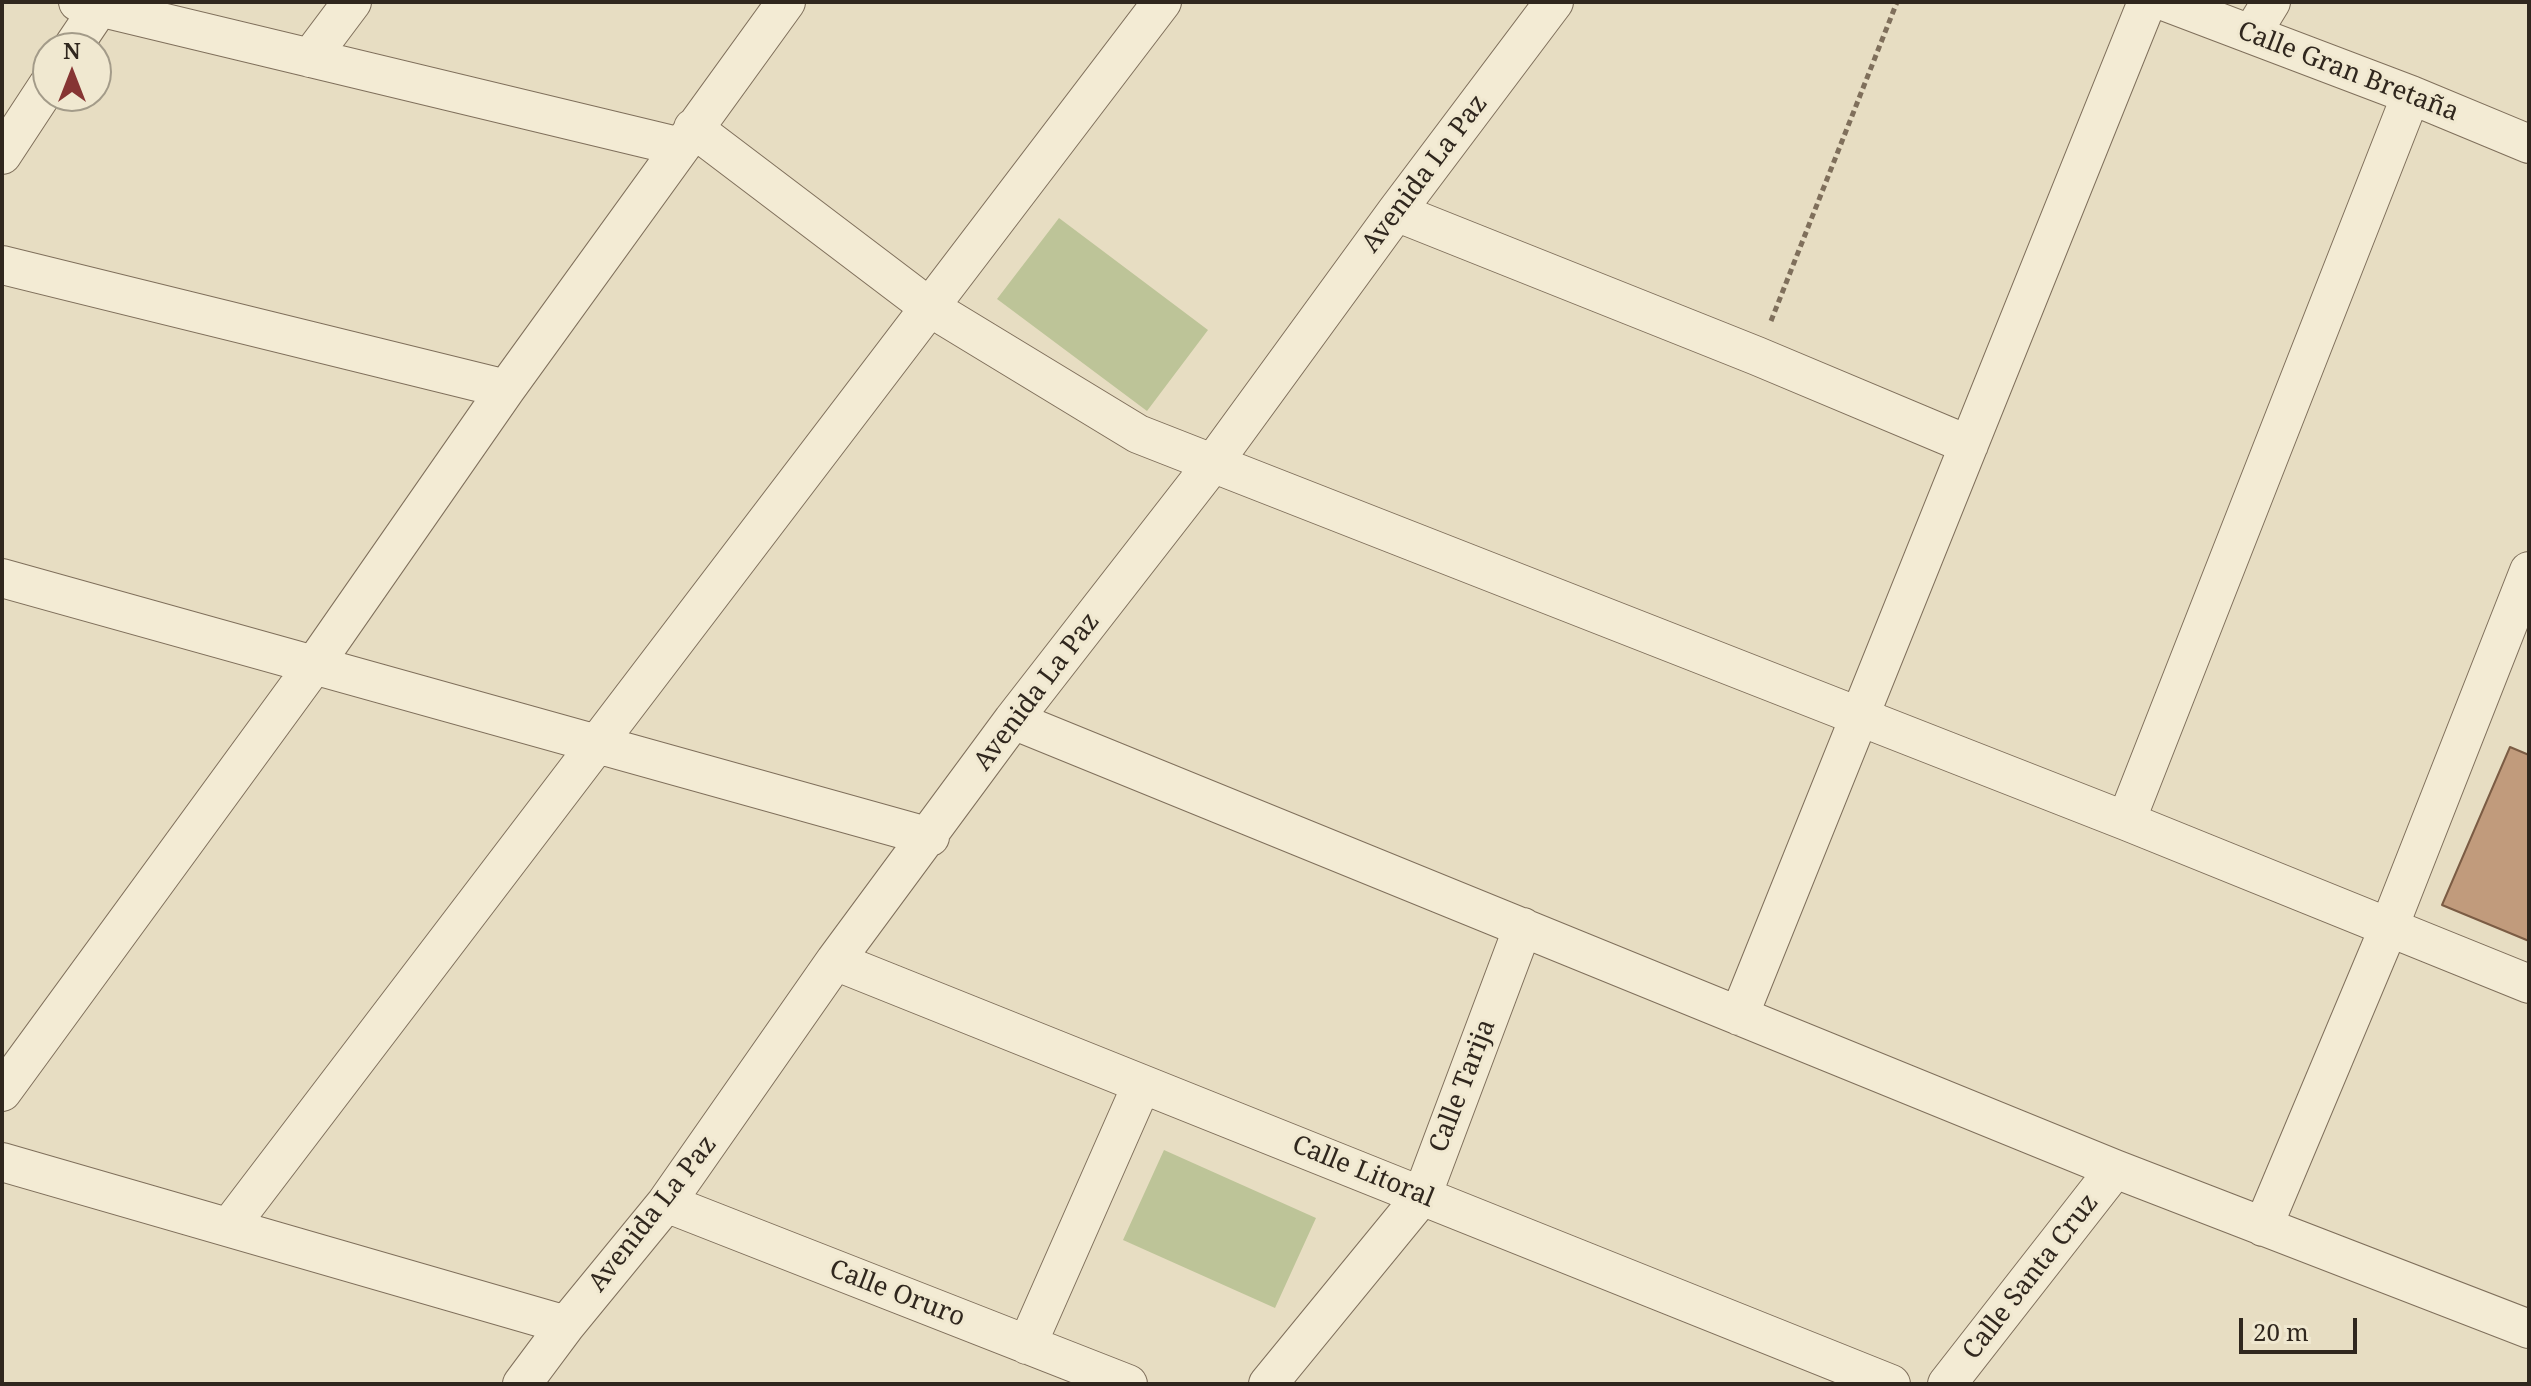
<!DOCTYPE html>
<meta charset="utf-8">
<style>
body{margin:0}
#map{position:relative;width:2531px;height:1386px;overflow:hidden;background:#e7ddc2;font-family:"Noto Serif",serif}
canvas{display:block}
.frame{position:absolute;inset:0;border:4px solid #30271e;pointer-events:none}
.north{position:absolute;left:32px;top:32px;width:80px;height:80px;box-sizing:border-box;background:#f0e8d0;border:2px solid #a39b89;border-radius:50%;rotate:0deg;font-size:22px;font-weight:700;line-height:32px;text-align:center;color:#30271e}
.north::after{content:'';display:block;margin:auto;width:28px;height:36px;background:#863533;clip-path:polygon(50% 0,100% 100%,50% 72%,0 100%)}
.scale{position:absolute;left:2239px;top:1318px;width:118px;height:36px;box-sizing:border-box;border:4px solid #30271e;border-top:0;padding-left:10px;font-size:24px;line-height:28px;white-space:nowrap;color:#30271e;-webkit-text-stroke:6px #f0e8d0;paint-order:stroke}
</style>
<div id="map">
<canvas width="2531" height="1386"></canvas>
<div class="frame"></div>
<div class="north">N</div>
<div class="scale">20 m</div>
</div>
<script>
const c = document.querySelector('canvas').getContext('2d');
c.lineJoin = 'round';
function paint(path, color) { c.fillStyle = color; c.fill(path, 'evenodd'); }
const shape = rows => new Path2D(rows.map(r => 'M' + r).join(''));
function trace(path, color, width, dash) { c.strokeStyle = color; c.lineWidth = width; c.lineCap = dash ? 'butt' : 'round'; c.setLineDash(dash || []); c.stroke(path); }
function drawText(font, color, halo, rows, align = 'center') {
  c.font = font + ' "Noto Serif",serif'; c.lineWidth = 6; c.setLineDash([]); c.textBaseline = 'middle'; c.strokeStyle = halo; c.fillStyle = color; for (const [text, x, y, turn = 0] of rows) {
    c.save(); c.translate(x, y); c.rotate((+turn || 0) * Math.PI / 180); c.textAlign = isNaN(turn) ? turn : align; if (halo) c.strokeText(text, 0, 0); c.fillText(text, 0, 0); c.restore();
  }
}
paint(shape([
 [1059,218,1208,330,1147,411,997,299],
 [1164,1150,1316,1218,1275,1308,1123,1240]
]), '#bdc498');
const building = shape([
 [2510,747,2529,755,2529,941,2442,905,2510,747]
]);
paint(building, '#c19b7c');
trace(building, '#7b5c44', 2);
const street = shape([
 [78,2,681,147],
 [2166,2,2411,95,2529,144],
 [2252,33,2271,2],
 [72,48,103,2],
 [310,58,352,2],
 [693,128,929,307,1138,434,2126,821,2529,984],
 [2,155,48,85],
 [1396,212,1757,356,1969,445],
 [2,265,506,389],
 [2,578,930,837],
 [1013,720,2115,1169,2529,1329],
 [2126,821,2411,95],
 [835,961,1891,1384],
 [1739,1016,2147,2],
 [2,1092,314,665,506,389,786,2],
 [2,1162,566,1325],
 [666,1203,1128,1384],
 [229,1227,1162,2],
 [2263,1227,2389,927,2529,571],
 [1027,1345,1142,1084],
 [522,1384,566,1325,666,1203,835,961,1013,720,1213,463,1396,212,1554,2],
 [1268,1384,1422,1196,1523,927],
 [1947,1384,2115,1169]
]);
trace(street, '#7f6f5b', 40);
trace(shape([
 [1771,321,1897,2]
]), '#7f6f5b', 5, [6, 4]);
trace(street, '#f3ebd4', 38);
drawText('26px', '#30271e', '#f0e8d0', [
 ["Calle Gran Bretaña",2348,72,21],
 ["Avenida La Paz",1425,174,-53],
 ["Avenida La Paz",1037,692,-53],
 ["Calle Tarija",1463,1086,-69],
 ["Calle Litoral",1363,1172,22],
 ["Avenida La Paz",653,1214,-52],
 ["Calle Santa Cruz",2031,1277,-52],
 ["Calle Oruro",897,1294,21]
]);
</script>
